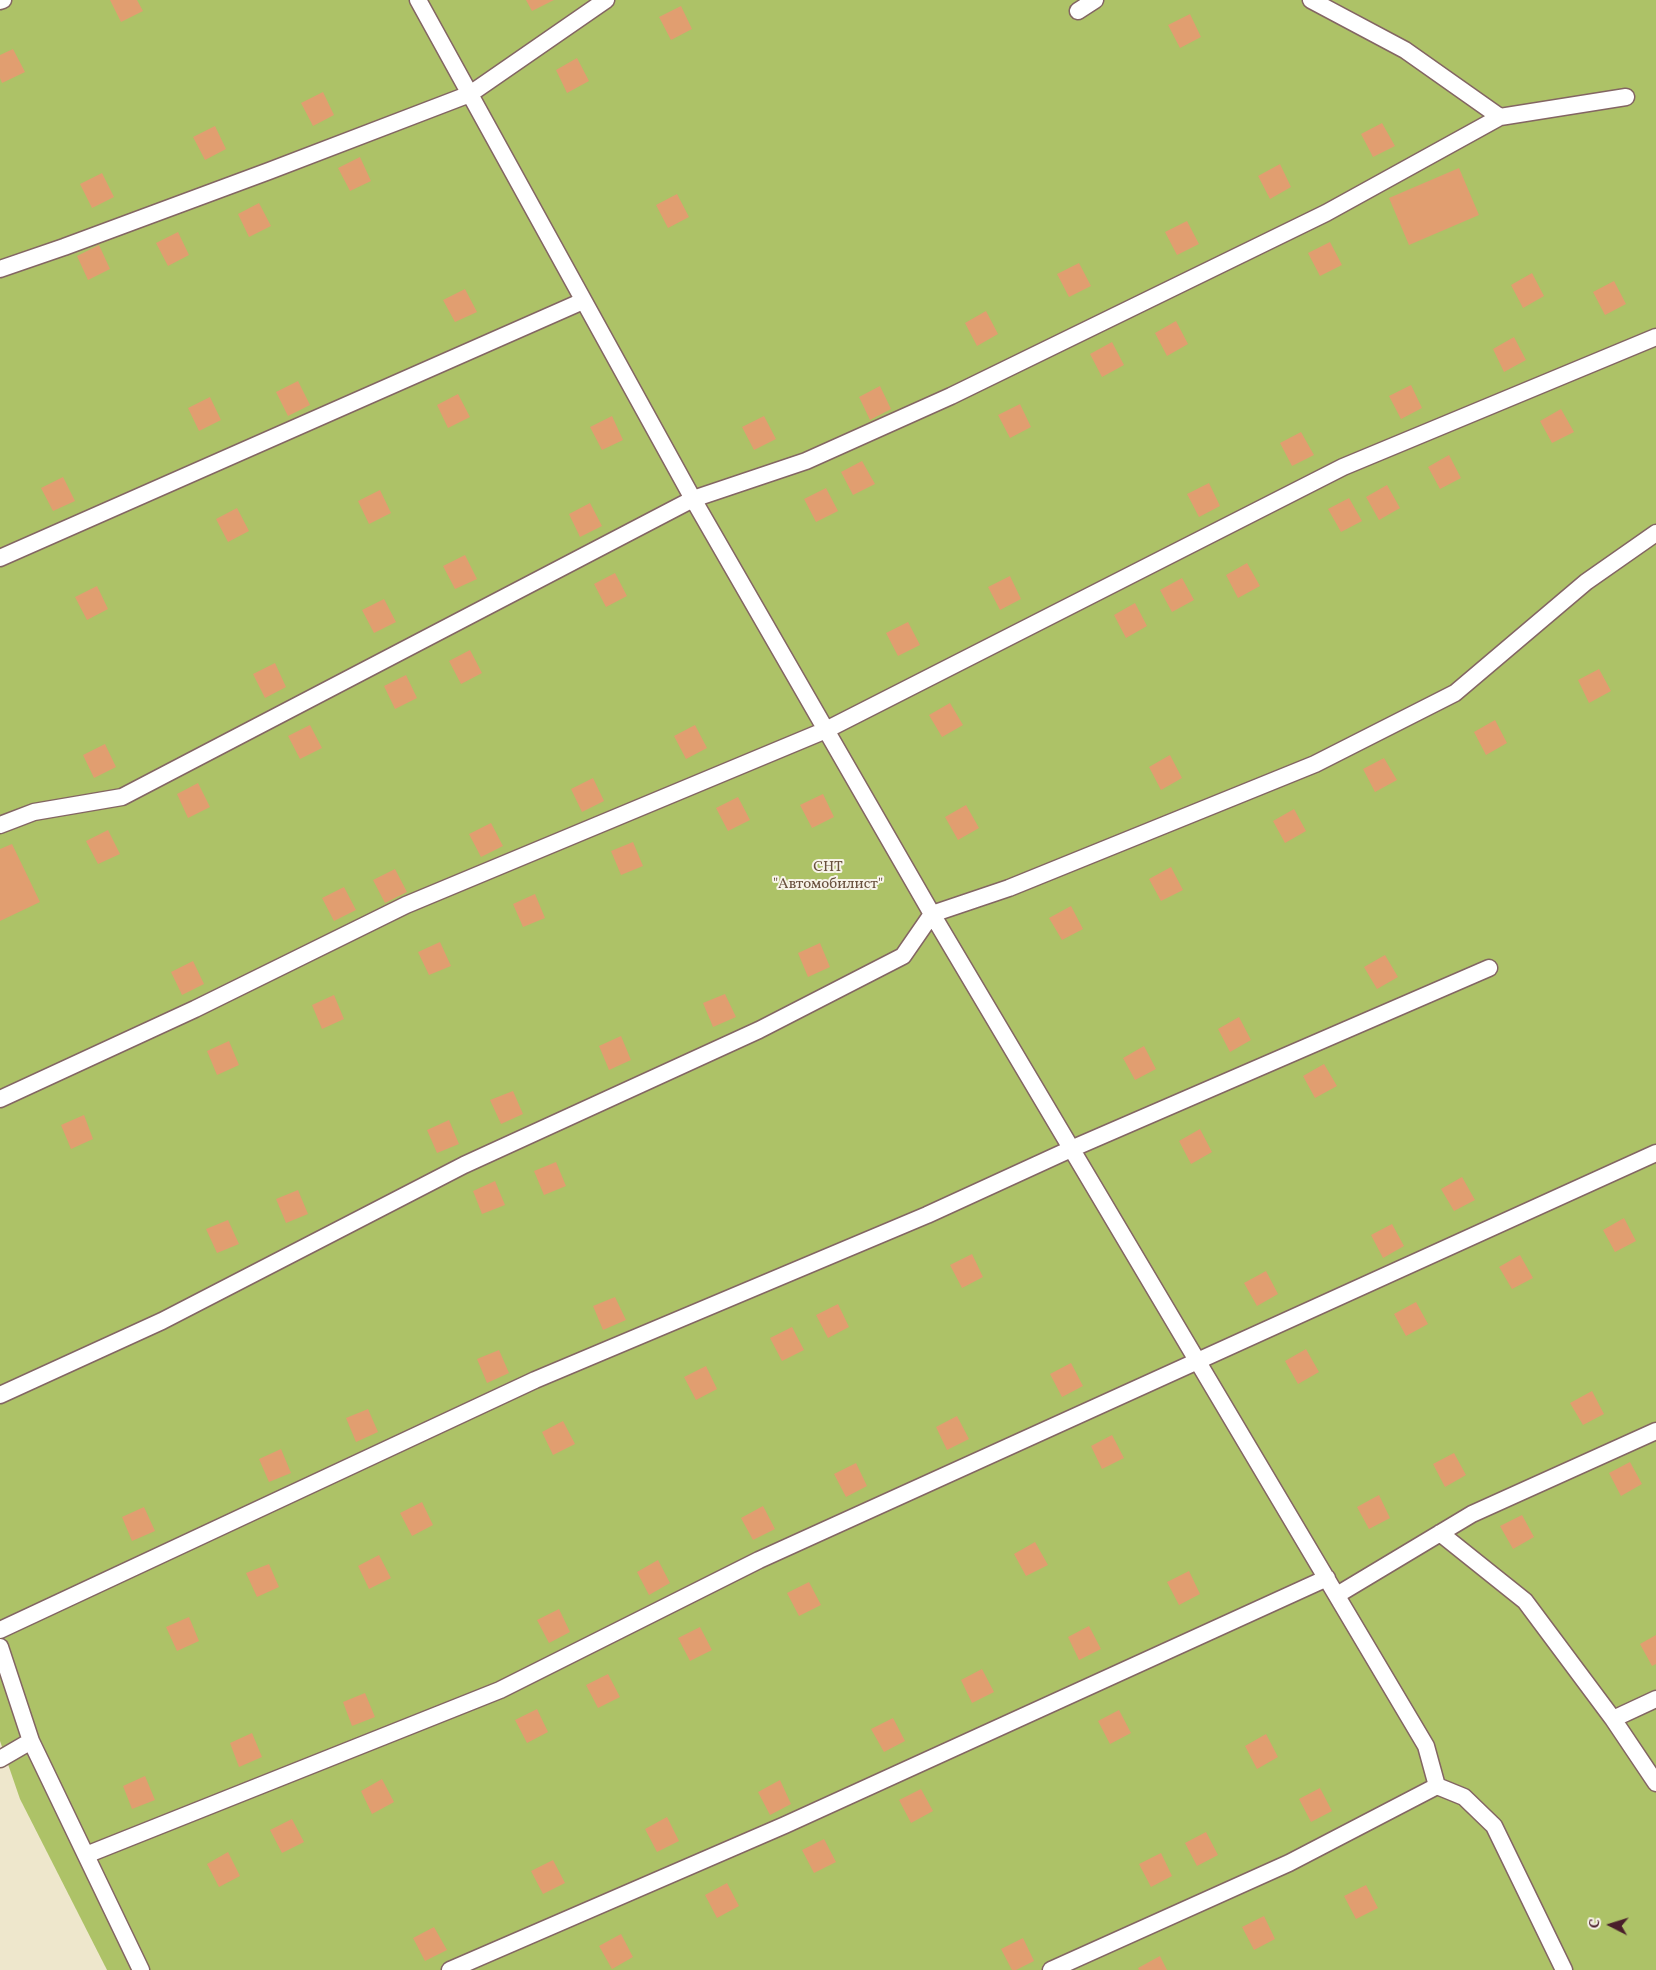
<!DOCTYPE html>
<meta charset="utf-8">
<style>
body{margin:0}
#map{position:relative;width:1656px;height:1970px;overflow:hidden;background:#eee7cc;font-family:Vollkorn,serif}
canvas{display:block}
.north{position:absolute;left:1586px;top:1900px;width:50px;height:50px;-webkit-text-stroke:4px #f7f3e8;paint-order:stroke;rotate:275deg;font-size:14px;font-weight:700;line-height:20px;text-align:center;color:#4a1f2b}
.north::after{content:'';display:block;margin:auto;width:18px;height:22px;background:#4a1f2b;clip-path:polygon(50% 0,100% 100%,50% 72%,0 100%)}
</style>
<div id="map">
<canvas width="1656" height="1970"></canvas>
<div class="north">С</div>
</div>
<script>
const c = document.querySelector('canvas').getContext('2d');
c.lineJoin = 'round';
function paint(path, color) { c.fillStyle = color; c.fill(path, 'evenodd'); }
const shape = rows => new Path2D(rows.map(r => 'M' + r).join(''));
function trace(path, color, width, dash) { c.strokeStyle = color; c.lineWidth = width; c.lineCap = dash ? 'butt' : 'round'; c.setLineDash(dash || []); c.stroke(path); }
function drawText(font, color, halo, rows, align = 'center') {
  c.font = font + ' Vollkorn,serif'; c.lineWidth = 4; c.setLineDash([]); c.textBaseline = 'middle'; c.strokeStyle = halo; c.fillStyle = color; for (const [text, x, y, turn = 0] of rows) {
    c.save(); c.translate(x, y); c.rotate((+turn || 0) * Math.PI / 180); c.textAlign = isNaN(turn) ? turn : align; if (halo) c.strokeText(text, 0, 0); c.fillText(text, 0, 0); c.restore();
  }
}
paint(shape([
 [0,0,1656,0,1656,1970,107,1970,20,1799,0,1741]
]), '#adc267');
paint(shape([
 [110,0,137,0,143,11,121,22],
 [526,0,554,0,532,11],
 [681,6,692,29,671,40,659,17],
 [1190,14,1201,37,1180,48,1168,25],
 [13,49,25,72,2,83,0,78,0,55],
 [577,58,589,81,567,93,556,70],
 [323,92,334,115,313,126,301,103],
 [1382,123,1395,146,1373,157,1361,134],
 [215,126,226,149,205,160,193,137],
 [360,157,371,181,350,191,338,168],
 [1280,164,1291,187,1270,199,1258,176],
 [1459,168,1479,215,1409,245,1389,198],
 [102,173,114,197,92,208,80,184],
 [677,194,689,217,668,228,656,205],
 [259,203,271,226,249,237,238,214],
 [1187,221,1199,244,1177,255,1165,232],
 [178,232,189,255,168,266,156,243],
 [1330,242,1342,265,1320,276,1308,253],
 [99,245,110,269,88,280,77,256],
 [1079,263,1091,286,1069,297,1057,274],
 [1532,273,1544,296,1523,308,1511,285],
 [1614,281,1626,304,1605,315,1593,292],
 [465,289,477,312,455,322,443,300],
 [986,311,998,334,977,346,965,323],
 [1176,321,1188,344,1167,356,1155,333],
 [1514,337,1526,360,1504,372,1493,349],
 [1112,342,1124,365,1102,377,1090,354],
 [298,381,310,405,288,416,276,392],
 [1411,385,1422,408,1401,419,1389,396],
 [880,386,891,409,870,420,859,397],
 [458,394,470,417,448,428,437,405],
 [210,397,221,420,199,431,188,408],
 [1020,404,1031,427,1010,438,998,415],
 [1561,409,1574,432,1552,443,1540,421],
 [612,416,623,440,602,450,590,427],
 [764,416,776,439,754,450,742,427],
 [1301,432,1314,455,1292,466,1280,443],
 [1449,455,1461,478,1440,489,1428,467],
 [862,461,875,484,853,495,841,472],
 [63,477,75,501,53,511,41,488],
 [1209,483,1220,506,1199,517,1187,494],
 [1387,485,1400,508,1379,520,1366,497],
 [826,488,838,511,816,522,804,499],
 [380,490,391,513,369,524,358,501],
 [1349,498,1362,521,1341,532,1328,509],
 [590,503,602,526,580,537,569,514],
 [237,508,249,531,228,542,216,519],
 [465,555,477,579,455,589,443,566],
 [1247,563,1260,586,1238,598,1226,575],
 [615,573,627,596,606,607,594,584],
 [1010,576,1021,599,1000,610,988,587],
 [1182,578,1194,600,1172,612,1160,590],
 [97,586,108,609,87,620,75,597],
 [384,599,396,622,374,633,362,610],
 [1135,603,1147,626,1126,638,1114,615],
 [908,622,920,645,898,656,886,633],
 [470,650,482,673,461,684,449,661],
 [275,663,286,687,265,698,253,674],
 [1599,669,1611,691,1589,703,1578,680],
 [406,675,417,698,395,709,384,686],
 [950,703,963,725,942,737,929,715],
 [1495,720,1507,743,1486,755,1474,732],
 [310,725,322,748,300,759,288,736],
 [695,725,707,748,686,759,674,736],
 [105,744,116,767,94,778,83,755],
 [1170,755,1182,778,1161,790,1149,767],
 [1384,758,1397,780,1375,792,1363,769],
 [593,778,604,801,582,812,571,789],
 [198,783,210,807,188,818,177,794],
 [823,794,834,817,812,828,800,805],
 [738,797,750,820,728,831,716,808],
 [966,805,979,828,958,840,945,817],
 [1294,809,1306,831,1285,843,1273,821],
 [491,823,503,846,481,857,469,834],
 [108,830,120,854,98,864,86,841],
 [633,842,643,866,621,875,611,851],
 [12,844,40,902,0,921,0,849],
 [1171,867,1183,890,1161,901,1149,879],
 [395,869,407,892,385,903,373,880],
 [344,887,356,910,334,921,322,898],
 [535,894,545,918,523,927,513,904],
 [1071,906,1083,929,1062,940,1049,918],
 [440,942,451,966,429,975,418,952],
 [820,943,830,967,808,977,798,953],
 [1385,955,1398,977,1377,989,1364,967],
 [193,961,204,984,182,995,171,972],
 [725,994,736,1017,713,1027,703,1003],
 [334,995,344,1019,322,1029,312,1005],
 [1239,1017,1251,1040,1230,1052,1218,1029],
 [621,1036,631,1060,609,1070,599,1046],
 [229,1041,239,1065,217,1075,207,1051],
 [1144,1046,1156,1069,1135,1080,1123,1058],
 [1324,1064,1337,1086,1315,1098,1303,1076],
 [513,1091,523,1114,501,1124,490,1100],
 [84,1115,93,1139,71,1149,61,1125],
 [449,1120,459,1144,437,1153,427,1130],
 [1200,1129,1212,1152,1191,1164,1179,1141],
 [556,1162,566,1186,544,1195,534,1171],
 [1462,1177,1475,1200,1454,1211,1441,1189],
 [495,1181,505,1205,482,1214,473,1191],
 [298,1190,308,1214,286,1223,276,1199],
 [1624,1218,1636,1241,1615,1252,1603,1230],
 [228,1220,239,1244,217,1253,206,1229],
 [1392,1224,1404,1246,1383,1258,1371,1235],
 [972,1254,983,1277,962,1288,950,1265],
 [1520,1255,1533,1278,1512,1289,1499,1267],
 [1266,1271,1278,1294,1257,1306,1244,1283],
 [615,1297,626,1320,603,1330,593,1306],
 [1416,1302,1428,1324,1406,1336,1394,1314],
 [838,1304,849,1327,828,1338,816,1315],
 [792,1327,804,1350,782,1361,770,1338],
 [1306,1349,1319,1372,1298,1384,1285,1361],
 [499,1350,509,1373,487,1383,477,1359],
 [1071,1363,1083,1386,1062,1397,1050,1374],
 [706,1366,717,1389,696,1400,684,1377],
 [1592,1391,1604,1414,1583,1425,1570,1403],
 [368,1409,378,1432,356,1442,346,1418],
 [957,1416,969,1439,947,1450,936,1427],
 [563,1421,575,1444,553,1455,542,1432],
 [1112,1435,1124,1458,1102,1469,1091,1446],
 [281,1449,291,1473,269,1482,259,1459],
 [1454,1453,1466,1475,1445,1487,1433,1464],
 [1630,1462,1642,1484,1621,1496,1609,1473],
 [856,1463,867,1486,846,1497,834,1474],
 [1379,1495,1390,1518,1369,1529,1357,1507],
 [422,1502,433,1525,412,1536,400,1513],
 [763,1506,775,1529,753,1540,741,1518],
 [144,1507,155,1531,132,1541,122,1517],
 [1522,1515,1534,1537,1513,1549,1500,1526],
 [1035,1542,1048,1565,1026,1576,1014,1554],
 [379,1555,391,1578,369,1589,358,1566],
 [658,1560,670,1583,649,1595,637,1572],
 [269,1564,279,1587,257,1597,246,1573],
 [1189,1571,1200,1594,1179,1605,1167,1582],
 [809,1582,821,1605,799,1616,787,1593],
 [559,1609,570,1632,549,1643,537,1620],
 [189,1617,199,1641,177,1651,166,1627],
 [1089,1626,1101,1649,1079,1660,1068,1637],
 [700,1627,712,1650,690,1661,678,1638],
 [1656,1635,1656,1664,1652,1666,1640,1644],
 [982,1669,994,1692,972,1703,961,1680],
 [608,1674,620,1697,598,1708,586,1685],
 [365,1693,375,1717,352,1726,343,1702],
 [537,1709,548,1732,527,1743,515,1720],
 [1119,1710,1131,1733,1110,1744,1098,1721],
 [893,1718,905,1741,884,1752,871,1729],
 [252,1733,262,1757,239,1767,230,1743],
 [1266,1734,1278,1757,1257,1769,1245,1746],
 [145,1776,155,1800,132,1809,123,1786],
 [382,1779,394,1802,372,1814,361,1791],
 [780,1780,791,1804,770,1815,758,1792],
 [1320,1788,1332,1811,1311,1822,1299,1799],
 [921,1789,933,1811,911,1823,899,1800],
 [667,1817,679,1841,657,1852,645,1829],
 [292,1819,304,1842,282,1853,270,1830],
 [1206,1832,1218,1855,1197,1866,1185,1843],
 [824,1839,836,1862,814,1873,802,1850],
 [228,1852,240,1876,219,1887,207,1864],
 [1161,1853,1172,1876,1151,1887,1139,1864],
 [553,1860,565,1883,543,1894,531,1871],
 [727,1883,739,1906,717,1918,705,1895],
 [1366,1885,1378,1908,1356,1919,1344,1896],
 [1264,1916,1275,1939,1254,1950,1242,1927],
 [434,1927,447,1950,425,1961,413,1938],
 [621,1934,633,1957,612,1969,599,1946],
 [1023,1938,1034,1961,1016,1970,1012,1970,1001,1949],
 [1160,1956,1167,1970,1139,1970,1138,1968]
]), '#e19e70');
const service = shape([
 [418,0,693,499,932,914,1426,1746,1437,1786,1464,1797,1494,1826,1564,1970],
 [1311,0,1405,50,1500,117],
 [0,1,3,0],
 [1078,11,1095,0],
 [0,269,64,247,269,171,470,94,606,0],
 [0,558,583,301],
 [0,825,34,812,122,797,693,499,806,461,951,396,1326,213,1500,117,1626,97],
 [0,1099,195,1009,406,905,826,730,1343,467,1656,337],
 [0,1395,162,1321,464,1165,759,1030,903,956,932,914,1009,888,1315,764,1455,693,1586,582,1656,533],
 [1440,1533,1525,1601,1613,1719,1656,1783],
 [1337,1595,1472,1514,1656,1431],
 [0,1630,535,1380,927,1215,1071,1149,1489,968],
 [0,1647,31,1741,141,1970],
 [1613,1719,1656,1699],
 [0,1759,31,1741],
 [86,1855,500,1690,759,1560,1656,1153],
 [450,1970,785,1825,1327,1578],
 [1051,1970,1289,1863,1437,1786]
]);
trace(service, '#836563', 19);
trace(service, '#fff', 16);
drawText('15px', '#68503d', '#f7f3e8', [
 ["СНТ",828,868],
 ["\"Автомобилист\"",828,885]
]);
</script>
